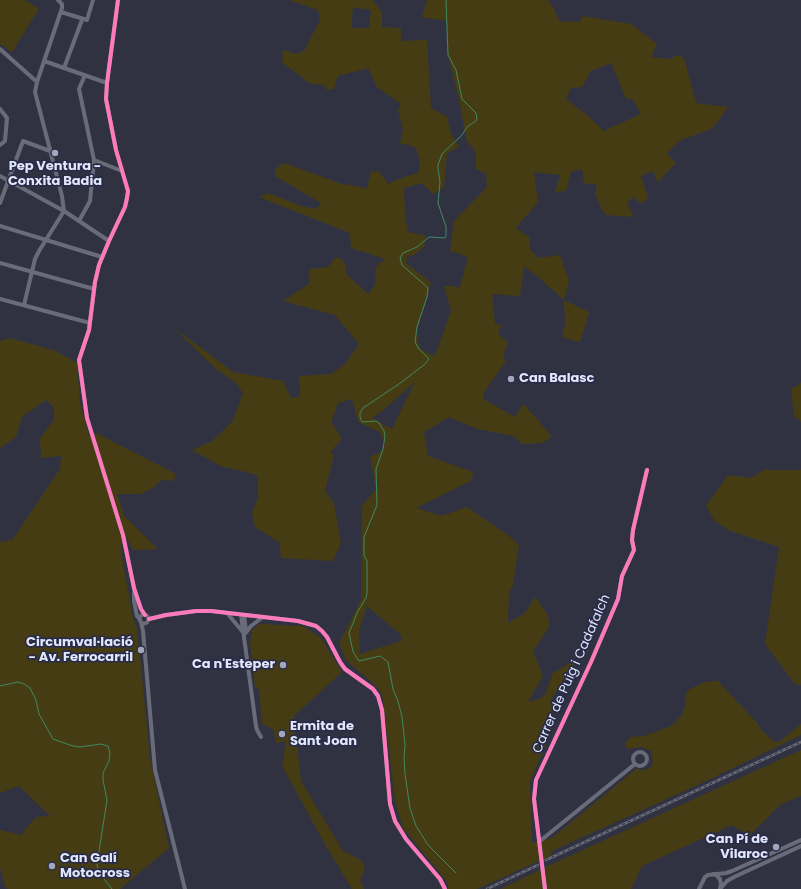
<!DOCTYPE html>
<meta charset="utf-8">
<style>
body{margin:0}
canvas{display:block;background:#303241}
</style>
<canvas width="801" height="889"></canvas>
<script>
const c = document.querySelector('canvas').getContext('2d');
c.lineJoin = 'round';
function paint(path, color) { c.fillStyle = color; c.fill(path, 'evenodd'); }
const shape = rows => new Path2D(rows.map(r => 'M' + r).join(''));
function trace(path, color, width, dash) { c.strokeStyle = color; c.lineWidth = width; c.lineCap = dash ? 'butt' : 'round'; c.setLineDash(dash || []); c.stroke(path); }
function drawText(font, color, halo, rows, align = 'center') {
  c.font = font + ' Poppins,sans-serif'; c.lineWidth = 3.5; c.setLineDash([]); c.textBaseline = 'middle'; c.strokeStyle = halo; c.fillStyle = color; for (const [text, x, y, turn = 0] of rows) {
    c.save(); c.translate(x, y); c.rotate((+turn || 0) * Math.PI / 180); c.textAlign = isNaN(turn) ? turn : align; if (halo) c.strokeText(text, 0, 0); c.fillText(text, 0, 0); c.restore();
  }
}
paint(shape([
 [0,0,25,0,39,9,12,52,0,44],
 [289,0,373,0,382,12,382,27,401,28,401,41,427,40,431,108,447,117,451,134,459,147,447,153,444,187,433,194,422,183,404,188,405,214,408,232,426,236,424,247,414,255,407,256,406,263,431,283,416,332,420,349,433,356,436,353,451,311,444,286,454,286,459,289,468,257,450,251,454,221,487,187,486,174,476,169,476,153,466,139,460,104,448,55,447,21,422,17,427,0,548,0,554,9,559,21,579,22,583,16,631,24,657,44,651,57,671,59,676,55,684,58,696,103,728,107,713,128,679,141,667,153,676,163,665,174,658,183,653,171,641,176,648,198,641,204,633,197,627,203,634,217,605,215,595,195,597,185,584,183,582,169,571,172,566,191,555,192,560,175,534,172,538,202,516,228,530,238,530,249,538,258,560,255,569,281,564,300,589,312,580,342,562,337,565,324,564,300,538,277,524,266,520,296,492,294,495,324,502,325,498,334,508,342,503,358,506,361,484,392,483,399,515,417,523,404,537,419,552,437,542,443,522,444,513,436,478,429,449,417,424,432,428,456,473,472,472,480,416,508,442,516,467,507,508,535,519,545,513,585,509,593,508,623,525,613,535,597,547,614,550,625,533,651,543,676,528,702,544,697,553,673,576,659,574,665,550,701,554,706,552,730,530,782,532,843,552,838,636,769,645,770,651,767,653,763,651,751,642,747,627,749,625,745,627,740,631,737,644,736,671,726,682,715,685,706,686,695,688,690,705,682,718,681,758,724,761,730,773,741,778,742,780,741,801,724,801,735,702,783,550,852,552,855,477,889,448,889,448,883,403,828,395,801,382,694,374,684,346,660,339,643,361,600,362,506,376,489,370,456,380,453,385,444,380,432,358,422,352,399,338,403,331,422,342,439,330,452,334,454,325,491,334,504,341,543,333,561,281,558,280,543,255,527,252,513,258,498,258,475,221,466,192,450,212,441,233,421,243,393,235,382,216,369,173,327,233,372,283,381,291,398,300,397,299,376,331,374,345,364,359,344,335,315,283,301,309,284,310,269,328,267,336,257,344,261,347,275,368,294,375,285,376,267,385,259,351,248,350,233,259,197,268,193,301,206,316,209,321,203,275,176,275,169,284,163,342,184,367,188,371,172,379,171,388,184,401,178,418,173,420,162,416,148,410,145,400,144,403,129,398,110,401,104,377,87,368,68,338,76,334,89,327,90,324,85,309,83,282,62,283,50,296,54,304,51,320,20,318,10],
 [353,7,371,10,369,28,351,28],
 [611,63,626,99,633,99,641,114,604,131,588,116,566,99,571,88,582,87,591,71],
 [415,382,405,402,392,429,372,418,381,412],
 [367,606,402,636,401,641,360,654,359,630],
 [10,338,56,351,77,363,80,402,89,436,96,433,176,474,173,481,161,480,154,487,141,494,117,494,124,516,158,549,133,550,123,531,121,552,133,618,137,628,150,758,169,848,120,889,8,889,5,886,0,868,0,830,21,835,36,817,50,816,19,786,0,793,0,542,12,540,60,469,61,456,41,458,40,438,54,420,54,407,46,400,22,417,16,437,0,448,0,341],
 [801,383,801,422,794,416,791,389],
 [801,469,801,685,794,683,765,644,779,547,728,530,715,521,706,506,728,475,751,478,764,470,800,470],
 [259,624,303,626,321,638,342,672,294,716,301,781,343,851,361,860,365,867,360,881,364,889,352,889,327,848,282,766,286,741,276,743,273,729,262,724,259,689,255,688,250,642,252,630],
 [801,750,801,796,781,804,749,836,732,825,642,866,631,889,501,889,548,866]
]), '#463c13');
trace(shape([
 [446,0,448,55,456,70,462,99,476,113,477,120,467,127,462,135,442,154,438,165,438,169,440,182,438,203,446,227,446,236,445,238,429,237,417,247,403,253,400,258,402,265,428,288,427,297,417,327,415,342,419,349,429,359,425,364,399,384,363,408,360,413,360,417,362,422,376,421,379,423,384,431,385,436,383,449,376,469,377,505,364,537,364,555,367,561,367,593,366,598,358,611,349,633,353,652,359,661,380,656,388,662,393,689,398,701,402,717,405,745,404,757,405,774,410,808,416,826,428,845,456,873],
 [0,686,18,682,24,684,30,688,36,700,39,714,53,739,73,746,80,747,101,744,108,746,110,753,109,761,103,773,103,780,107,800,97,864,98,871,112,889]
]), '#3f8961', 1);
trace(shape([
 [118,0,107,83,106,99,116,150,128,191,127,198,125,207,109,241,99,265,95,282,89,330,79,360,87,418,123,535,134,588,141,609,145,615],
 [61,12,87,20,93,0],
 [0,49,37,82],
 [44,61,107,83],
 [64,68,82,20],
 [0,109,7,118,5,141,0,145],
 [94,160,122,171],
 [0,176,64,211,109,241],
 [0,203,23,141,50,151],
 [79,221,90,201,94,160,79,89,85,75],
 [0,226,102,257],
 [0,263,94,289],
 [0,299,90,323],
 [24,305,35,259,39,251,64,211,62,196,35,92,37,82,62,8,62,4,58,0],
 [134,592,134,601,137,616,140,619],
 [227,613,242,631],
 '139.5 619a4.5 4.5 0 1 1 9 0a4.5 4.5 0 1 1-9 0Z',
 [241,615,256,726,257,730,261,737],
 [244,615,246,631],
 [149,619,166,615,196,611,211,611,298,621,316,626,322,631,327,637,340,662,345,669,373,689,378,696,382,710,390,804,395,821,406,839,440,879,445,889],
 [141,622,143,631,155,770,185,889],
 [244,635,251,626,263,617],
 '633 759a7 7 0 1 1 14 0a7 7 0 1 1-14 0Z',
 [540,841,635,764],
 [713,874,716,875,720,879,721,885,720,888],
 [545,889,534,799,536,780,591,662,618,599,622,576,634,550,632,540,633,530,647,470],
 [699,889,705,877,708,875,726,873,732,871,801,840],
 [720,889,727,881,734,877,801,846]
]), '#696c78', 4);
const rail = shape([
 [546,860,801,742],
 [487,889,538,865]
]);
trace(rail, '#686a77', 2.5);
trace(rail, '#282c49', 1, [3]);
trace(shape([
 [118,0,107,83,106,99,116,150,128,191,127,198,125,207,109,241,99,265,95,282,89,330,79,360,87,418,123,535,134,588,141,609,145,615],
 [149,619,166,615,196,611,211,611,298,621,316,626,322,631,327,637,340,662,345,669,373,689,378,696,382,710,390,804,395,821,406,839,440,879,445,889],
 [545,889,534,799,536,780,591,662,618,599,622,576,634,550,632,540,633,530,647,470]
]), '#fd7abc', 4);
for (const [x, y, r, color] of [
 [55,153,4,"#a4a7b9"],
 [511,379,4,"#a4a7b9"],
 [141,650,4,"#a4a7b9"],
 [283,665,4,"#a4a7b9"],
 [282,734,4,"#a4a7b9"],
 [776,847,4,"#a4a7b9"],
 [52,866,4,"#a4a7b9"]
]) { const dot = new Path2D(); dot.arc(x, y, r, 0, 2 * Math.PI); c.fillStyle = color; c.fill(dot); trace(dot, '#282c49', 1.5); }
drawText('bold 13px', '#e2e6fa', '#282c49', [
 ["Pep Ventura -",55,167,"center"],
 ["Conxita Badia",55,182,"center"],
 ["Can Balasc",519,379],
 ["Circumval·lació",133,643,"right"],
 ["- Av. Ferrocarril",133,658,"right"],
 ["Ca n'Esteper",275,665,"right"],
 ["Ermita de",290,727],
 ["Sant Joan",290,742],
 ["Can Pí de",768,840,"right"],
 ["Vilaroc",768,855,"right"],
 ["Can Galí",60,859],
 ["Motocross",60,874]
], 'left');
drawText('13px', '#e2e6fa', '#282c49', [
 ["Carrer de Puig i Cadafalch",572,674,-66]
]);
</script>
